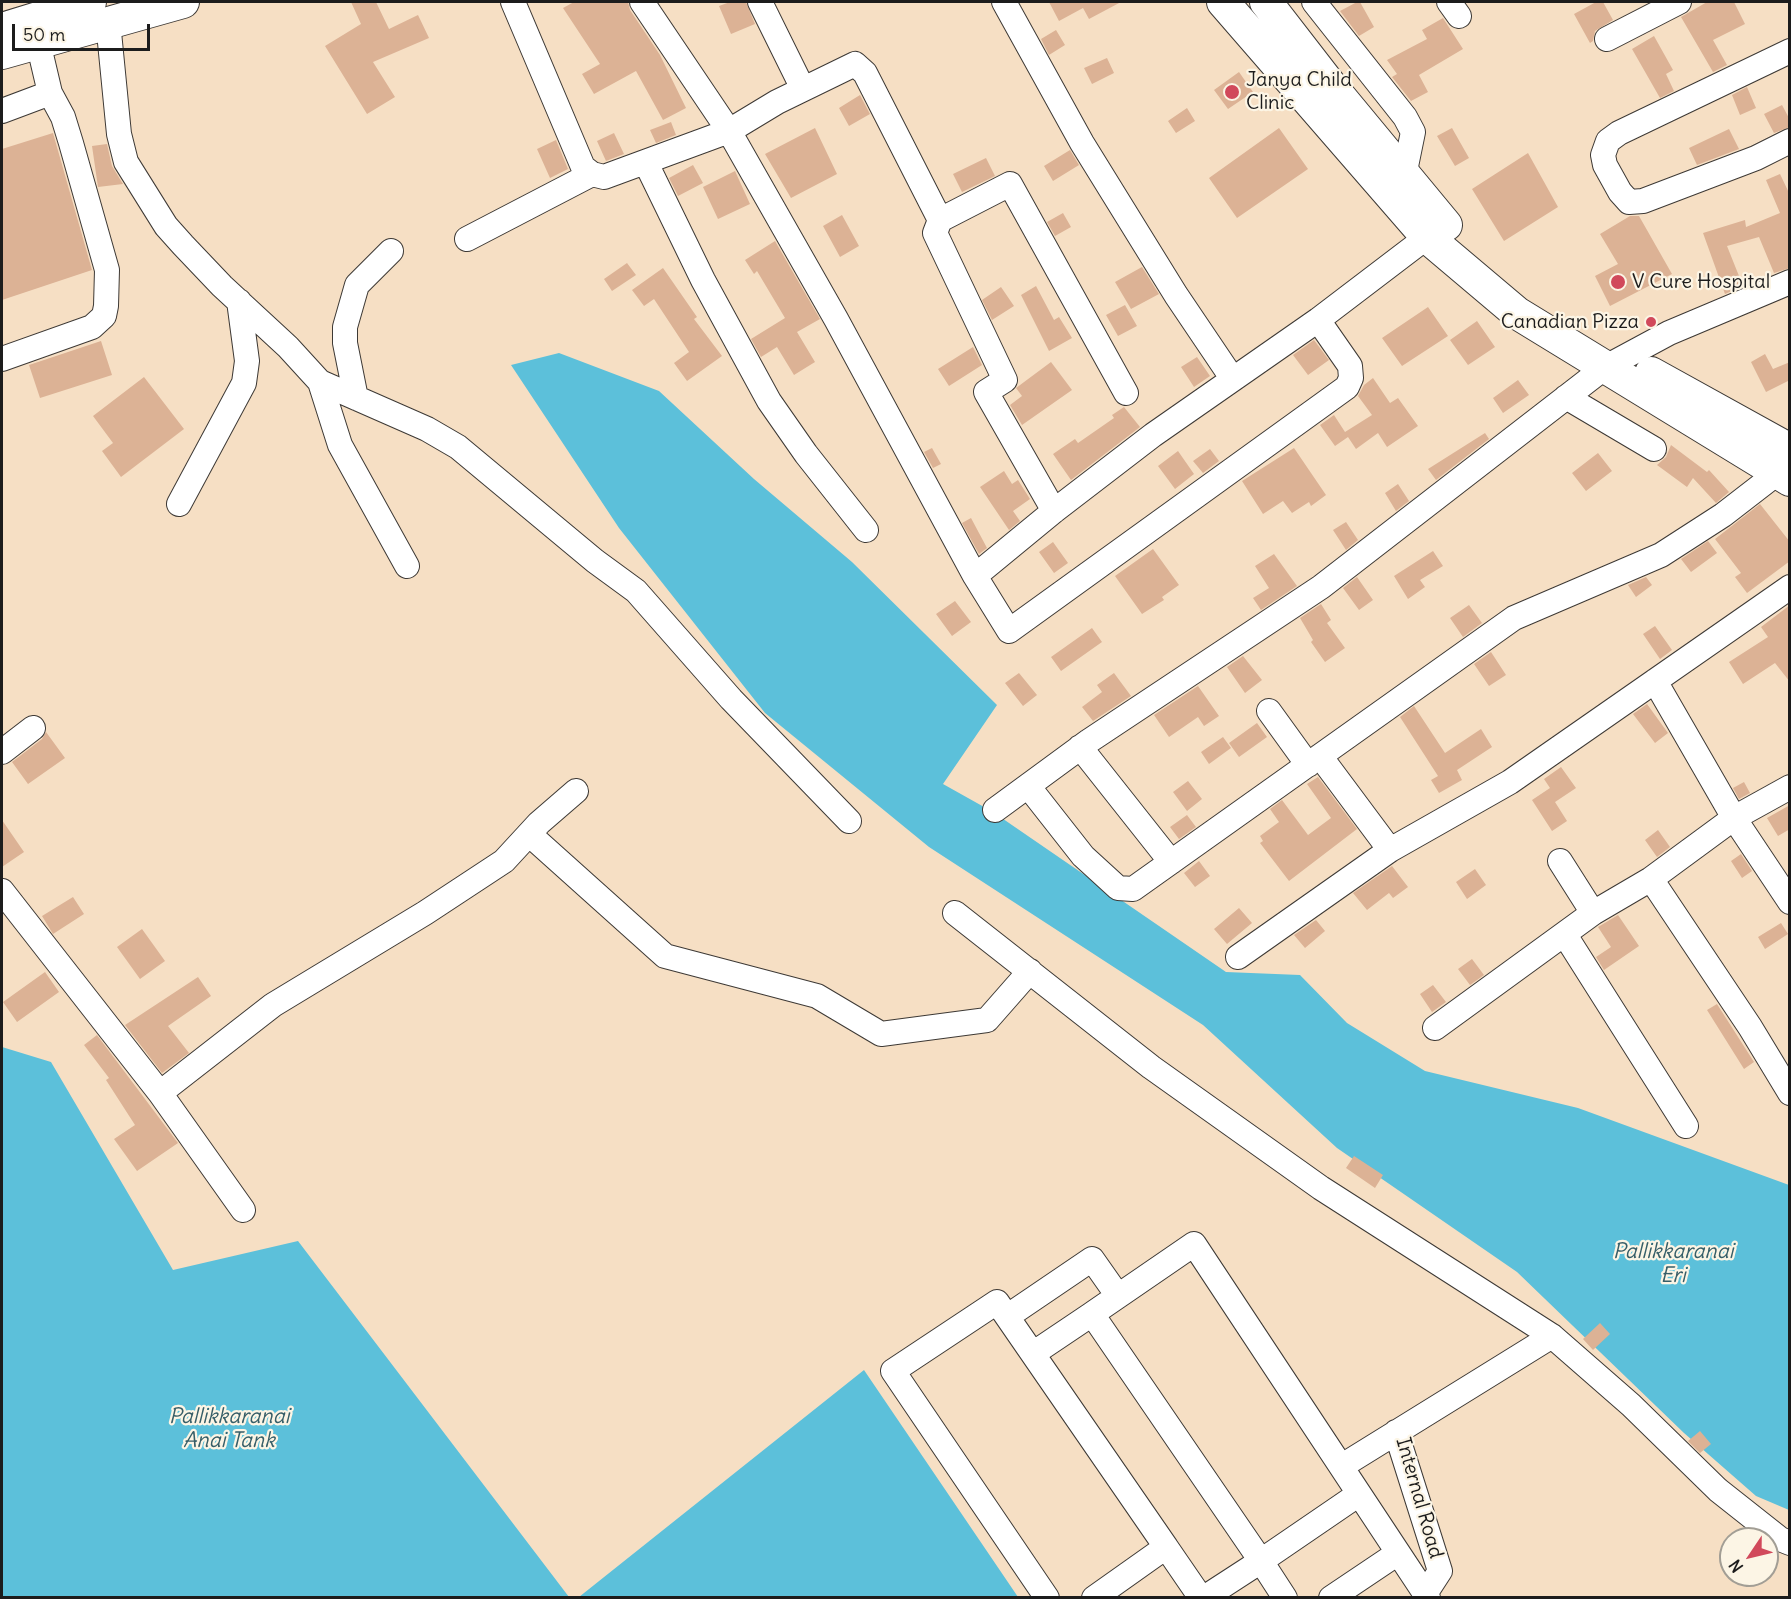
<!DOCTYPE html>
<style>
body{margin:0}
#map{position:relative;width:1791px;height:1599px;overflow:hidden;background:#f6dfc4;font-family:Delius,sans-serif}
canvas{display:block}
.frame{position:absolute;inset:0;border:3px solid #1c1c1c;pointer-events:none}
.north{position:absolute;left:1719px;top:1527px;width:60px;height:60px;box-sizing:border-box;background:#fcf5e5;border:2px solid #a29e95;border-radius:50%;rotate:235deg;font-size:16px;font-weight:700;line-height:24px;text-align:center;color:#1c1c1c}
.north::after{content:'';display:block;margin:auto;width:21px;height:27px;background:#d1495b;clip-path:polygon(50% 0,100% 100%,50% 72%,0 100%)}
.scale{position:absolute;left:12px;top:24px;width:138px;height:27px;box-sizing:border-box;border:3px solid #1c1c1c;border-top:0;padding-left:8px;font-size:18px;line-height:21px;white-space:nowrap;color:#1c1c1c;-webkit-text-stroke:4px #fcf5e5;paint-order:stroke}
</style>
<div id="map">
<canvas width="1791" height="1599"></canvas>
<div class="frame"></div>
<div class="north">N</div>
<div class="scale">50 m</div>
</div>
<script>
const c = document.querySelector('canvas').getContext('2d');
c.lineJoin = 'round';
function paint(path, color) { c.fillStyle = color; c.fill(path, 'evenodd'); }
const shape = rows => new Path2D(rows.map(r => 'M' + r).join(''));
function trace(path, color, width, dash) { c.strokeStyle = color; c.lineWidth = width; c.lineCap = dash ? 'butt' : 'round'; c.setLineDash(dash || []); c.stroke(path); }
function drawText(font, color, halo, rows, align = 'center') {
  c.font = font + ' Delius,sans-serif'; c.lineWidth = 4.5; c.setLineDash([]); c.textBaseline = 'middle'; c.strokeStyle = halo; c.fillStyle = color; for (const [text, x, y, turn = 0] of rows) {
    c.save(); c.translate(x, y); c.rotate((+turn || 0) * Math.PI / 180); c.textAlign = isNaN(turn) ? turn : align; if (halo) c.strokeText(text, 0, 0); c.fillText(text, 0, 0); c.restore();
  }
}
paint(shape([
 [559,353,659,391,754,479,852,562,997,705,943,784,993,812,1226,972,1300,975,1347,1023,1425,1071,1578,1108,1789,1185,1789,1510,1756,1496,1684,1433,1517,1272,1337,1148,1203,1025,929,847,765,713,619,528,511,365],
 [2,1047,51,1062,173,1270,298,1241,569,1597,2,1597],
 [864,1370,1018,1597,579,1597]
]), '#5cc0da');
paint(shape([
 [351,2,376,2,389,29,418,15,429,38,373,62,395,97,367,114,325,46,361,24],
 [574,2,628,2,630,10,660,55,686,108,663,120,636,71,594,94,582,74,600,64,563,8],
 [730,2,746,2,755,24,731,34,719,6],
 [1049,2,1121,2,1089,19,1083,8,1059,21],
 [1357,2,1360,2,1374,27,1359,36,1340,11],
 [1596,2,1603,2,1613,20,1595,31,1593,41,1590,43,1574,14],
 [1707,2,1734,2,1745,24,1713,40,1727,65,1713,72,1681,17],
 [1443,18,1463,49,1419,75,1428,92,1411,101,1392,77,1397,74,1387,60,1427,39,1422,30],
 [1056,30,1065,45,1049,55,1041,39],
 [1654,36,1673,70,1666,74,1674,91,1660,98,1632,49],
 [1107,58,1114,73,1092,84,1084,68],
 [1239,72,1253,92,1228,109,1214,90],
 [1747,87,1756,108,1740,115,1732,95],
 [860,95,870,114,849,126,839,108],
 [1782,105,1790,120,1790,127,1774,133,1764,114],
 [1187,108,1195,121,1176,133,1168,121],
 [671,122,676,135,656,143,650,130],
 [815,128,837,174,791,198,765,154],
 [1279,128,1308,169,1237,218,1209,178],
 [1452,128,1469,158,1455,166,1437,136],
 [1729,129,1739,149,1697,165,1689,148],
 [53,133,92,270,2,300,2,149],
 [614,133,624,154,606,161,597,141],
 [556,140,568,169,550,178,537,149],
 [107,144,112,166,123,184,98,187,92,146],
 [1070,150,1079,165,1053,181,1044,166],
 [1528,153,1558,207,1504,241,1472,189],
 [986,158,995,176,962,192,953,174],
 [693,165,703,183,678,196,669,178],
 [735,171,750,204,718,219,703,187],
 [1780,174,1790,195,1790,268,1774,273,1759,237,1727,246,1743,286,1725,294,1703,233,1745,220,1746,227,1780,213,1766,180],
 [1063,213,1071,227,1055,236,1047,222],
 [842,215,859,246,840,257,823,226],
 [1630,216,1639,216,1672,274,1610,306,1595,276,1618,264,1600,234],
 [775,241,820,319,797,332,815,362,794,375,777,347,761,357,751,339,785,318,757,271,754,274,745,260],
 [627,263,636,275,612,291,604,279],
 [1142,267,1159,294,1131,309,1115,282],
 [663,268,697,317,694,319,722,356,687,381,674,363,689,352,654,299,644,306,632,290],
 [1036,286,1054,320,1059,317,1072,338,1049,351,1021,295],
 [1001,287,1014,306,992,320,982,300],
 [1125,305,1137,326,1118,336,1106,315],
 [1428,307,1448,336,1402,366,1382,338],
 [1477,321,1495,347,1468,365,1450,340],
 [1314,340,1329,360,1308,375,1293,355],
 [101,341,112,375,40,398,29,365],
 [973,347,982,365,949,386,938,369],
 [1765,354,1773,369,1790,362,1790,380,1766,392,1751,362],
 [1197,357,1210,376,1194,387,1181,367],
 [1051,362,1072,390,1022,425,1010,405,1022,396,1016,388],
 [144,377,184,429,121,477,102,451,113,443,93,416],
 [1373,378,1390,403,1398,398,1418,426,1387,447,1378,433,1356,449,1348,437,1335,446,1320,425,1334,415,1345,432,1372,415,1358,396,1364,385],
 [1518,380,1529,395,1503,413,1493,398],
 [1124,407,1140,427,1071,480,1053,454,1075,439,1078,443,1114,418,1112,415],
 [1485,433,1489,439,1436,480,1428,469],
 [1671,445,1707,472,1709,470,1729,492,1716,503,1693,478,1687,487,1657,465,1666,457],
 [932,448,941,464,933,468,924,452],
 [1294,448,1326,495,1311,506,1309,502,1292,513,1283,501,1263,514,1242,481],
 [1210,449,1219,461,1203,473,1193,461],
 [1178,451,1194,474,1175,489,1158,466],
 [1598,453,1612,471,1586,491,1572,473],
 [1004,471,1012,484,1018,480,1030,499,1013,511,1020,521,1009,530,980,487],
 [1398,484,1409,501,1396,511,1385,493],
 [1760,504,1790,542,1790,561,1747,593,1735,577,1741,573,1715,539],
 [971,518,987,548,979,554,962,523],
 [1346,522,1358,540,1346,550,1333,530],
 [1708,541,1717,553,1691,572,1681,559],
 [1053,542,1068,563,1054,573,1039,552],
 [1153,549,1179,585,1162,597,1164,600,1142,614,1115,576],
 [1433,551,1443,566,1420,580,1425,587,1408,599,1394,576],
 [1274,554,1297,586,1261,610,1253,598,1269,588,1255,566],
 [1357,577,1373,600,1359,610,1343,588],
 [1646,577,1652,585,1636,597,1628,585],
 [955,601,971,622,952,636,936,614],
 [1321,604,1331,620,1327,623,1345,648,1325,662,1311,642,1313,640,1300,618],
 [1469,605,1482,623,1463,637,1450,618],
 [1790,605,1790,682,1775,663,1743,684,1729,662,1768,637,1761,627],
 [1655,626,1672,650,1660,659,1643,634],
 [1092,628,1102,642,1061,671,1051,657],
 [1491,652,1506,675,1489,686,1474,664],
 [1243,656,1262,680,1245,693,1227,667],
 [1019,673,1037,695,1023,706,1005,683],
 [1114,673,1131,696,1093,721,1082,707,1102,692,1097,685],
 [1198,686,1219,716,1204,726,1198,717,1169,737,1154,715],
 [1647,704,1668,733,1655,743,1633,714],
 [1414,706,1445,753,1481,729,1492,747,1457,770,1462,780,1439,793,1431,780,1438,776,1400,717],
 [1257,723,1267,737,1239,757,1229,743],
 [46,732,65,758,28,784,12,762,42,739],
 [1223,737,1231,748,1209,764,1201,752],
 [1561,767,1576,788,1555,802,1567,821,1552,831,1532,800,1550,788,1544,779],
 [1318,777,1357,829,1289,881,1260,843,1263,841,1260,836,1279,822,1270,809,1282,800,1308,835,1331,818,1307,784],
 [1188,781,1202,799,1187,811,1173,792],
 [1744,782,1750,793,1739,799,1733,788],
 [1790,805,1790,829,1778,836,1767,818],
 [1187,815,1196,827,1179,839,1170,827],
 [2,820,24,852,2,867],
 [1658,830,1670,847,1657,857,1645,840],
 [1741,854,1752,871,1742,878,1731,861],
 [1199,861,1210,876,1195,887,1184,873],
 [1392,866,1408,887,1393,898,1389,893,1367,910,1353,893],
 [1475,869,1486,885,1467,899,1456,882],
 [73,897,84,914,53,934,42,916],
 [1239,908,1252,923,1227,944,1214,929],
 [1618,915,1639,946,1604,970,1596,957,1611,947,1598,927],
 [1316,920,1325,931,1305,948,1294,935],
 [1781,923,1788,934,1765,949,1758,937],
 [142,929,165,961,140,979,117,947],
 [1472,959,1484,975,1470,985,1458,969],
 [45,972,59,992,17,1022,3,1002],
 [198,977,211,996,168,1026,189,1053,162,1073,125,1025],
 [1433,985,1446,1002,1432,1012,1420,994],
 [1717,1004,1754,1062,1744,1069,1707,1010],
 [97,1035,178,1143,137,1171,114,1139,135,1125,106,1080,109,1078,84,1045],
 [1354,1156,1383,1175,1375,1188,1346,1168],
 [1600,1323,1610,1334,1593,1350,1583,1339],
 [1700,1431,1711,1444,1700,1453,1688,1441]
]), '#dcb295');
const minor = shape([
 [513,2,583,167,592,174,604,177,729,131,836,319,975,576,1054,511,1153,435,1318,320,1427,237],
 [642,2,729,131,777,102,855,64,865,73,940,220,1010,184,1126,393],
 [760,2,803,89],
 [1004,2,1082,143,1176,295,1232,378],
 [1314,2,1405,117,1413,132,1404,176],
 [1449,2,1459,16],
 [108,22,119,134,126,162,166,226,183,245,222,286,288,347,320,382,340,445,407,566],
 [1607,39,1679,2],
 [38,42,50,93],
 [1790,51,1619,133,1608,141,1603,155,1605,165,1620,192,1629,202,1643,201,1756,158,1790,141],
 [2,111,50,93,63,117,71,143,107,270,106,306,104,316,92,327,2,359],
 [646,163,703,280,769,401,806,454,866,530],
 [940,220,935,233,1005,380,986,392,1054,511],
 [467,239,592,174],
 [320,382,427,429,458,447,595,561,636,591,731,699,849,821],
 [1566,397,1654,449],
 [356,398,345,343,345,327,357,285,391,251],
 [179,504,244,383,247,361,239,301],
 [975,576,1009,631,1347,387,1351,378,1350,366,1318,320],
 [1655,681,1734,818,1790,787],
 [1269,711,1308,765],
 [1080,747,1171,862],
 [2,752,33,728],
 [1320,756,1390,850],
 [1028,786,1083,856,1118,888,1133,889,1514,618,1661,555,1723,515,1776,474,1784,460],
 [995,810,1089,741,1321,587,1604,368,1669,333,1790,282],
 [529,834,665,956,817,996,881,1034,987,1020,1030,971],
 [1560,861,1593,913],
 [1651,879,1750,1027,1790,1093],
 [2,891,160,1093,243,1210],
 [955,913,1151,1067,1321,1188,1552,1336,1631,1405,1718,1490,1780,1539,1790,1543],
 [1565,935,1686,1126],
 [1238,957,1390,850,1510,782,1790,587],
 [1435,1028,1593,913,1651,879,1734,818,1790,902],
 [160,1093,273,1005,425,913,504,861,539,823,576,791],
 [1008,1316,1092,1259,1118,1296],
 [1034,1353,1092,1314],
 [1396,1432,1440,1571,1425,1594],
 [1342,1466,1552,1336],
 [1047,1598,893,1371,997,1302,1166,1547],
 [1094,1598,1166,1547,1201,1598],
 [1204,1598,1261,1561,1092,1314,1194,1244,1428,1598],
 [1285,1598,1261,1561,1359,1494],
 [1331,1598,1398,1553]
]);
const major = shape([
 [1223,2,1427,237,1517,313,1790,480],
 [1266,2,1331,86,1446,225],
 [2,29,90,2],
 [2,53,183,2],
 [1651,373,1790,450]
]);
trace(minor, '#3d3935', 26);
trace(major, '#3d3935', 34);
trace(minor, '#fff', 24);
trace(major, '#fff', 32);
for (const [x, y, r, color] of [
 [1232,92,8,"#d1495b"],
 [1618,282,8,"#d1495b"],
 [1651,322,6,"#d1495b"]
]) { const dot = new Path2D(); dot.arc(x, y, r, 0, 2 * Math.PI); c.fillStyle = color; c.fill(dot); trace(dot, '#fcf5e5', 2); }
drawText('20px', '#1c1c1c', '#fcf5e5', [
 ["Janya Child",1246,80],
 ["Clinic",1246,103],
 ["V Cure Hospital",1632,282],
 ["Canadian Pizza",1639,322,"right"]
], 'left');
drawText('20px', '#1c1c1c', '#fcf5e5', [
 ["Internal Road",1419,1498,74]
]);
drawText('italic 21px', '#365e68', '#fcf5e5', [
 ["Pallikkaranai",1673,1252],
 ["Eri",1673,1276],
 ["Pallikkaranai",229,1417],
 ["Anai Tank",229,1441]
]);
</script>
